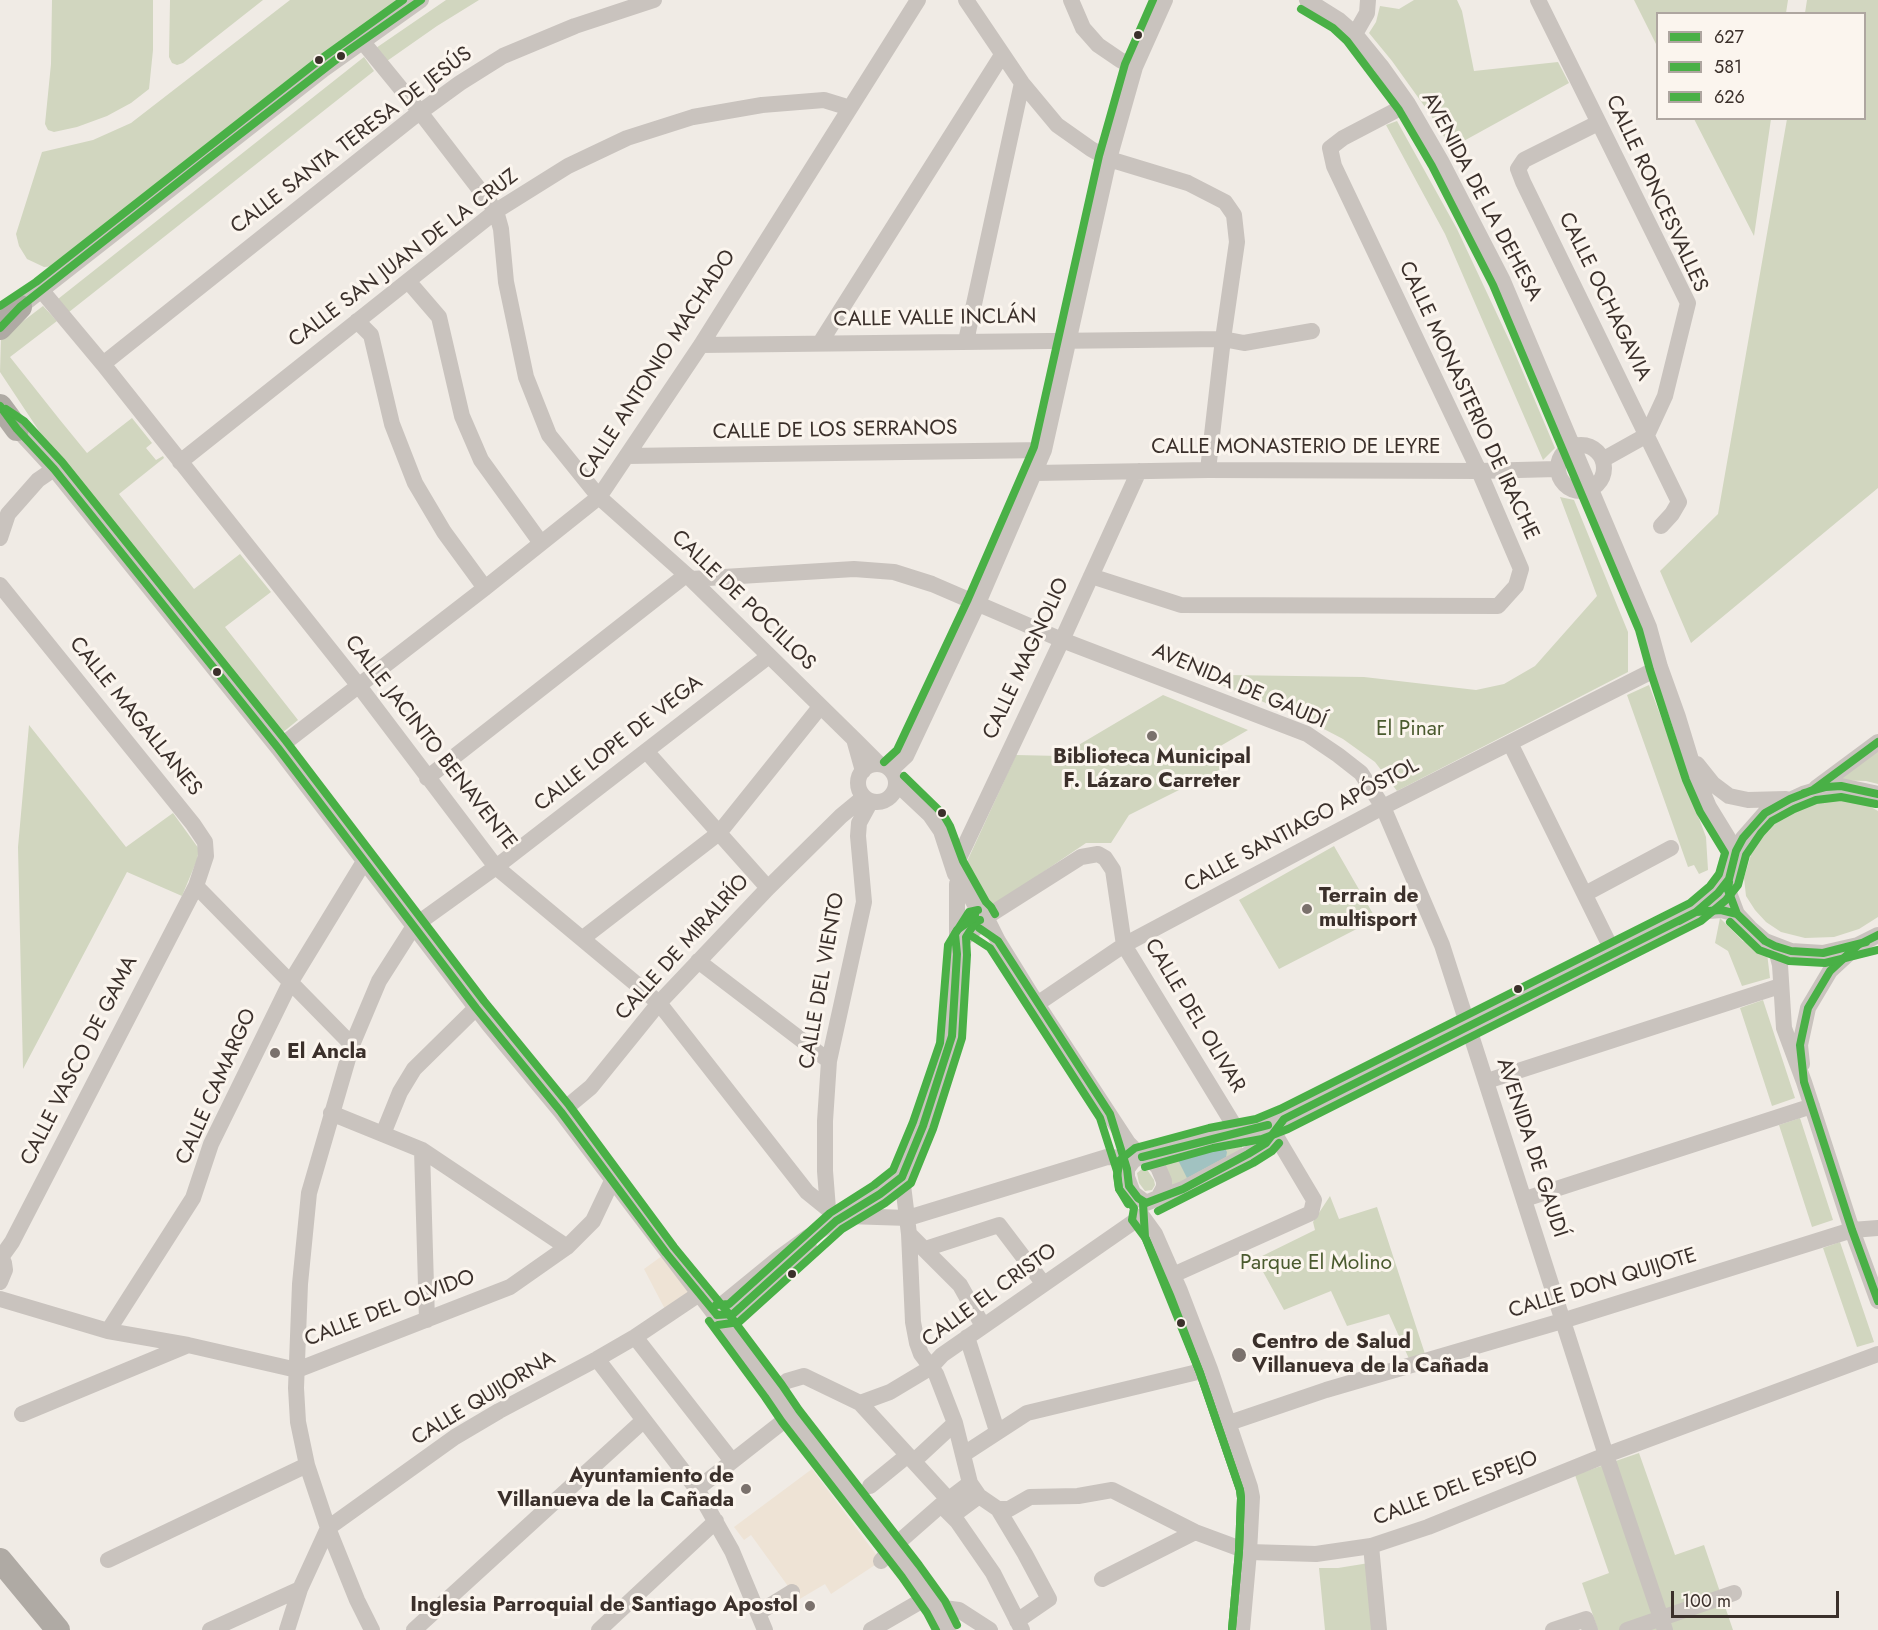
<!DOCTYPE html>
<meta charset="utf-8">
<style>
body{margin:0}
#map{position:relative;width:1878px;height:1630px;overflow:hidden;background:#f0ebe5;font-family:Jost,sans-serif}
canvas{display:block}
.legend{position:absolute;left:1656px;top:12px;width:210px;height:108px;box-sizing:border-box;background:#fbf5ee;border:2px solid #aea6a0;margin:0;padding:8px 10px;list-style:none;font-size:18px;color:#3b302b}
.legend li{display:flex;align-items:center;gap:12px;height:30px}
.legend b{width:30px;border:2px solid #aea6a0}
.scale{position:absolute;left:1671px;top:1591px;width:168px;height:27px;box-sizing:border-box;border:3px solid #3b302b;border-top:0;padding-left:8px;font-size:18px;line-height:21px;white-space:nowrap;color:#3b302b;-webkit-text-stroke:4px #fbf5ee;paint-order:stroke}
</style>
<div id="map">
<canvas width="1878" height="1630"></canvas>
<ul class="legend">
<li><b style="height:8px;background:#49b046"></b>627</li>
<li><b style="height:8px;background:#49b046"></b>581</li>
<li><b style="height:8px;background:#49b046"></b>626</li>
</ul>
<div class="scale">100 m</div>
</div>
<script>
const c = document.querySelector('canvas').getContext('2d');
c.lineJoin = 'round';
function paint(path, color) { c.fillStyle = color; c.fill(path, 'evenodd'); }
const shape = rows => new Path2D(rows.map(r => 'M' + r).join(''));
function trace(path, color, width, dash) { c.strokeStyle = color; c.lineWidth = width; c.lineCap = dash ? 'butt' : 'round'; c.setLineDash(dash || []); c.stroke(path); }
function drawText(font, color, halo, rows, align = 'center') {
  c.font = font + ' Jost,sans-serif'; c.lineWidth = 6; c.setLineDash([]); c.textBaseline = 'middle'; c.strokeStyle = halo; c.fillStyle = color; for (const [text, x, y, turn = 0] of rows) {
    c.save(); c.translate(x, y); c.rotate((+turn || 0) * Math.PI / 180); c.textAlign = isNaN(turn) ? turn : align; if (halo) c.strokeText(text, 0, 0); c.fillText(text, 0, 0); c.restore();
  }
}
paint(shape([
 [52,0,153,0,153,50,149,89,131,103,107,116,77,127,54,132,48,130,45,124,51,64],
 [170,0,263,0,183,63,177,65,172,63,169,57],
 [290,0,402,0,366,26,69,260,56,266,44,267,27,259,19,246,16,234,42,152,93,140,131,123],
 [446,0,479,0,437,26,387,61,376,48],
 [1414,0,1457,0,1462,11,1474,71,1558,62,1569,83,1451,148,1430,114,1392,61,1369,33,1376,22,1380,6,1399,9],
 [1634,0,1788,0,1786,13,1658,14,1657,46],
 [1807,0,1878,0,1878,488,1691,643,1660,571,1718,514,1787,119,1864,118,1864,14,1805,13],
 [364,57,374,71,69,312,58,299],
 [1694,119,1771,119,1754,236],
 [1397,121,1457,229,1511,344,1555,448,1543,460,1445,234,1386,125],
 [43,306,57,321,10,357,60,420,87,453,132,418,152,443,146,448,156,460,163,456,164,458,119,494,194,589,240,554,271,592,225,627,298,720,282,733,279,733,55,455,0,372,1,338],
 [1560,497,1574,500,1628,632,1628,672,1397,791,1375,762,1343,739,1301,717,1206,679,1227,675,1364,677,1476,690,1504,684,1535,666,1597,596],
 [1649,685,1706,837,1708,870,1699,874,1694,865,1688,867,1627,695],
 [1163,695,1248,730,1217,748,1223,768,1129,815,1111,843,1086,843,990,908,964,868,1016,755,1060,756],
 [29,725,126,847,173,813,199,849,197,860,182,896,127,872,23,1069,18,847],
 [1878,751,1878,784,1866,781,1829,780],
 [1837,799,1869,806,1878,811,1878,917,1859,929,1834,937,1805,938,1781,932,1766,922,1755,910,1746,896,1744,878,1752,851,1759,839,1769,828,1785,817,1808,805],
 [1334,846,1376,919,1279,969,1239,900],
 [1720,918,1743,941,1767,953,1770,978,1742,986,1728,951,1715,943],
 [1763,1000,1795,1098,1772,1106,1740,1008],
 [1800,1118,1833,1220,1812,1227,1779,1125],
 [1235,1138,1242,1144,1242,1151,1169,1189,1158,1159],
 [1142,1169,1148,1171,1154,1180,1155,1185,1152,1190,1145,1191,1139,1183,1137,1173],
 [1330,1196,1339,1219,1377,1207,1426,1357,1410,1361,1389,1314,1347,1326,1331,1291,1284,1310,1256,1259,1315,1230,1313,1222],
 [1840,1242,1874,1342,1857,1347,1823,1248],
 [1639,1453,1675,1555,1704,1545,1733,1630,1598,1630,1582,1583,1609,1573,1575,1475],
 [1369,1563,1375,1630,1325,1630,1319,1568,1338,1568]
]), '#d1d6bf');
paint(shape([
 [666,1253,699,1294,668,1315,644,1269],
 [812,1469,881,1561,831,1594,825,1584,798,1600,751,1535,744,1540,734,1527]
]), '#eee3d5');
paint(shape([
 [1216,1145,1224,1147,1227,1152,1226,1157,1187,1178,1176,1156]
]), '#a1c2c1');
trace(shape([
 [966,0,1022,83,1057,125,1091,149,1109,159,1188,183,1225,202,1234,215,1237,242,1223,339,1208,470],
 [1071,0,1083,28,1098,45,1120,60,1135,67],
 [1307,0,1339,20,1355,34,1381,66,1408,104,1441,161,1503,281,1649,627,1660,667,1678,717,1696,776,1709,807,1736,851],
 [1538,0,1688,303,1665,396,1647,435,1604,459],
 [1355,34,1367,13,1368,0],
 [362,41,420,112,496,211,501,229,506,282,526,377,549,435,599,497,691,579,854,739],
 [1598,123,1524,160,1518,169,1523,182,1679,502,1672,514,1661,526],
 [408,281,439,317,462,416,481,460,541,543],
 [42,291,103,364,359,686,496,867,659,1003,807,1192,828,1209,836,1221],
 [20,307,324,69,421,0],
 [357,321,371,335,392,424,415,483,444,532,485,588],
 [966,341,1022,83],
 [820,343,1002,55],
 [701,345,1223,339,1244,343,1312,331],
 [103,364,412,118,460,83,503,56,575,26,654,0],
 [17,429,54,469,278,748,489,1025,561,1112,892,1548,936,1607,948,1630],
 '1558 468a23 23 0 1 1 46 0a23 23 0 1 1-46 0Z',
 [627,456,1044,450],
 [180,462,496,211,568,166,627,138,693,117,762,105,824,100,850,108],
 [1035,473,1208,470,1479,471,1557,469],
 [0,538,8,514,38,480,54,469],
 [1091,576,1181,605,1498,606,1516,586,1521,569,1479,471,1334,166,1330,148,1343,138,1408,104],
 [691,579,854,569,894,572,932,584,1062,640,1307,734,1338,755,1361,773,1383,807,1442,945,1606,1455,1665,1630],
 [0,585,193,824,205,842,206,856,196,886,12,1242,2,1256],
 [1510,743,1614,954],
 [278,748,485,588,599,497,701,345,918,0],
 [646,751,768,888],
 [1697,764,1713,784,1729,796,1748,800,1786,799],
 '858 783a19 19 0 1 1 38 0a19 19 0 1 1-38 0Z',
 [891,770,906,756,978,603,1044,450,1109,159,1135,67,1165,0],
 [863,771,854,739,879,764],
 [427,778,686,575],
 [897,784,930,815,941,831,955,874],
 [1816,788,1878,742],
 [1878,794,1841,786,1826,787,1803,794,1777,806,1765,813,1743,838,1736,851,1732,866,1728,890,1737,914,1750,928,1765,941,1791,951,1823,953,1858,945,1878,935],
 [953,865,960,856,1062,640,1139,471],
 [953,865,978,910,985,915,998,941,1037,1004,1128,1143,1142,1157],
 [196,886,352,1045],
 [1585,894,1671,848],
 [1696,912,1721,910,1737,914],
 [985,916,988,916,1081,857,1098,854,1105,858,1113,870,1124,945,1232,1122],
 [583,938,719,833,820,707],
 [1775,946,1780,965,1784,1028,1804,1082,1852,1230,1878,1301],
 [957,951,957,884],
 [698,961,829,1061],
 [1037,1004,1124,945,1383,807,1660,667],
 [1802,1064,1800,1045,1808,1008,1830,971,1857,946],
 [1487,1081,1780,986],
 [561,1112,591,1087,659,1003,768,888,841,816,864,797],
 [331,1113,422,1150,567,1247],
 [383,1134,400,1092,414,1069,476,1008],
 [422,1150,427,1320],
 [1147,1157,1211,1138,1259,1129,1284,1119,1696,912,1718,893,1729,879],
 [1147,1157,1158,1167,1164,1181,1164,1187,1158,1198,1146,1203,1133,1193,1127,1177,1127,1169,1133,1161,1138,1158,1147,1157],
 [902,1177,909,1234,960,1285,983,1326],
 [1158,1198,1183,1189,1248,1154,1266,1143,1280,1124],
 [1525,1199,1812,1106],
 [828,1209,825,1171,825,1121,829,1061,864,902,858,836,859,823,871,801],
 [847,1216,908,1218,1107,1157,1123,1158],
 [1142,1216,1155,1234,1180,1291,1210,1369,1250,1487,1252,1497,1249,1552,1242,1630],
 [909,1234,913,1322,917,1343,921,1354,936,1374,955,1423,970,1483],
 [925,1249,999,1225,1043,1283],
 [0,1254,4,1263,5,1270,0,1282],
 [1173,1275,1311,1213,1314,1200,1273,1131],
 [0,1299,108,1331,188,1345,297,1370,510,1287,567,1247,593,1221,612,1181],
 [717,1315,724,1303,779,1258,808,1237,847,1216,902,1177,923,1126,950,1045,958,949,965,937,976,928],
 [717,1315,733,1314,809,1247],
 [108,1331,193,1198,211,1144,290,983,365,860],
 [635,1337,732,1461],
 [967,1337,997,1431],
 [597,1359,697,1489,732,1551,765,1630],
 [774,1391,787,1381,804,1376,860,1403,948,1499],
 [860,1403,890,1392,930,1368,942,1355,1142,1216],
 [22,1414,188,1345],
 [1229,1423,1326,1390,1562,1321,1852,1230,1878,1228],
 [964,1454,1027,1413,1210,1369],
 [914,1461,955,1423],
 [870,1486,908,1455],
 [697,1489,790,1416],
 [979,1496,998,1509,1009,1509,1030,1497,1078,1496,1112,1490,1195,1532,1249,1552,1316,1554,1371,1546,1428,1527,1606,1455,1878,1354],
 [998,1509,1025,1554,1049,1599,1017,1621],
 [952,1516,979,1496,970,1483,941,1505,957,1521,993,1573,1022,1630],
 [1371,1546,1379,1630],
 [108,1560,307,1465],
 [881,1561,892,1548,941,1505],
 [1102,1579,1195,1532],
 [936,1607,959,1610,990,1630],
 [758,1613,792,1592],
 [210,1630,300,1589],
 [287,1630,300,1589,328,1528,455,1437,499,1411,597,1359,635,1337,699,1294],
 [372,1630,357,1600,328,1528,307,1465,298,1422,296,1388,300,1284,309,1193,352,1045,379,981,414,926,496,867,769,656],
 [414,1630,644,1420],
 [599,1630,716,1521],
 [871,1630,928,1597],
 [1553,1630,1586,1619,1590,1630],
 [1627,1630,1734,1593]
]), '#c9c3be', 16);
trace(shape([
 [0,328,20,307],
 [0,406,17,429],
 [0,1560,58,1630]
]), '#afaaa4', 24);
trace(shape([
 [0,328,20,307,208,159,342,55,421,0],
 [0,406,17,429,54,469,278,748,476,1008,561,1112,666,1253,717,1315],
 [1804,793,1826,787,1841,786,1878,794],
 [1729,882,1728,890,1737,914,1765,941,1775,946,1791,951,1823,953,1866,942],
 [1679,921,1696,912,1718,893,1729,879,1736,851,1743,838,1765,813,1790,799,1813,790,1878,742],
 [979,928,998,941,1110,1114,1127,1169,1129,1186,1138,1198,1146,1203,1183,1189,1248,1154,1266,1143,1284,1119,1696,912,1721,910,1737,914],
 [1878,935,1858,945,1830,971,1808,1008,1800,1045,1804,1082,1852,1230,1878,1301],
 [1142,1157,1268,1125],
 [717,1315,733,1314,836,1221,880,1194,902,1177,923,1126,952,1036,957,954,955,934,969,912,978,910]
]), '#49b046', 8);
trace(shape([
 [1730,922,1759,950,1789,961,1825,963,1878,950],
 [973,937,990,948,1100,1118,1117,1171,1119,1189,1128,1204],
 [1145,1167,1213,1148,1262,1139,1288,1129,1701,921,1726,900,1738,885,1746,855,1761,833,1772,821,1794,809,1816,800,1841,797,1876,804],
 [1143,1203,1145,1237,1200,1373,1240,1490,1241,1498,1239,1551,1232,1629],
 [1158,1211,1253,1163,1272,1151,1279,1143],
 [709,1321,765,1397,782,1422,902,1577,927,1613,936,1630],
 [718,1325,739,1322,842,1229,885,1203,911,1183,933,1129,962,1038,967,955,966,937,976,921,980,920]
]), '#49b046', 8);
trace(shape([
 [0,306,36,282,318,61,403,0],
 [6,409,24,421,62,462,286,741,484,1001,569,1105,674,1247,725,1309,782,1385,799,1410,919,1565,945,1601,957,1625],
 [884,762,897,750,968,599,1034,447,1099,156,1125,64,1153,0],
 [904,776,943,814,950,826,963,861,986,902,991,907,995,914],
 [716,1305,729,1304,830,1213,874,1185,893,1170,913,1122,940,1043,948,945,957,930,974,918,975,915],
 [1232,1629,1239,1551,1241,1498,1240,1490,1200,1373,1170,1295,1146,1239,1132,1220,1134,1208,1119,1189,1117,1176,1120,1160,1135,1148,1209,1128,1256,1119,1280,1109,1690,903,1710,886,1719,874,1725,853,1700,812,1686,780,1650,670,1639,630,1493,285,1432,166,1399,110,1347,41,1333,28,1301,9]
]), '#49b046', 8);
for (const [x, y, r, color] of [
 [1138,35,5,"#3b302b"],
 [341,56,5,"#3b302b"],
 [319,60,5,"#3b302b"],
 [217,672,5,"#3b302b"],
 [1152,736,6,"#7a716c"],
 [942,813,5,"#3b302b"],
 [1307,909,6,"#7a716c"],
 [1518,989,5,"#3b302b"],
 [275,1053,6,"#7a716c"],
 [792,1274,5,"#3b302b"],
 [1181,1323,5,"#3b302b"],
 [1239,1355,8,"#7a716c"],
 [746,1489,6,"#7a716c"],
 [810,1606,6,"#7a716c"]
]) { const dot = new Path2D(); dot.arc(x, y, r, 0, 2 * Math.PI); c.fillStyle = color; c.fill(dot); trace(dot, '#fbf5ee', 2); }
drawText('21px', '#3b302b', '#fbf5ee', [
 ["CALLE SANTA TERESA DE JESÚS",352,141,-37],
 ["CALLE RONCESVALLES",1656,194,65],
 ["AVENIDA DE LA DEHESA",1481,197,62],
 ["CALLE SAN JUAN DE LA CRUZ",404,259,-37],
 ["CALLE OCHAGAVIA",1604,297,64],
 ["CALLE VALLE INCLÁN",935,319,-1],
 ["CALLE ANTONIO MACHADO",658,365,-57],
 ["CALLE MONASTERIO DE IRACHE",1468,401,65],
 ["CALLE DE LOS SERRANOS",835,431,-1],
 ["CALLE MONASTERIO DE LEYRE",1296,448],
 ["CALLE DE POCILLOS",743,601,44],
 ["CALLE MAGNOLIO",1027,659,-65],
 ["AVENIDA DE GAUDÍ",1239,687,23],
 ["CALLE MAGALLANES",135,717,51],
 ["CALLE JACINTO BENAVENTE",430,743,52],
 ["CALLE LOPE DE VEGA",619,744,-38],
 ["CALLE SANTIAGO APÓSTOL",1302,826,-28],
 ["CALLE DE MIRALRÍO",683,948,-48],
 ["CALLE DEL VIENTO",823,981,-80],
 ["CALLE DEL OLIVAR",1194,1016,59],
 ["CALLE VASCO DE GAMA",80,1061,-63],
 ["CALLE CAMARGO",217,1087,-66],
 ["AVENIDA DE GAUDÍ",1531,1148,72],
 ["CALLE DON QUIJOTE",1603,1284,-17],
 ["CALLE EL CRISTO",990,1296,-36],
 ["CALLE DEL OLVIDO",390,1309,-21],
 ["CALLE QUIJORNA",484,1399,-31],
 ["CALLE DEL ESPEJO",1456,1489,-21]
]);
drawText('21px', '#4a5a2e', '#fbf5ee', [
 ["El Pinar",1410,730],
 ["Parque El Molino",1316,1264]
]);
drawText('bold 21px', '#3b302b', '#fbf5ee', [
 ["Biblioteca Municipal",1152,758,"center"],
 ["F. Lázaro Carreter",1152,782,"center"],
 ["Terrain de",1319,897],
 ["multisport",1319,921],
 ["El Ancla",287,1053],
 ["Centro de Salud",1252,1343],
 ["Villanueva de la Cañada",1252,1367],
 ["Ayuntamiento de",734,1477,"right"],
 ["Villanueva de la Cañada",734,1501,"right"],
 ["Inglesia Parroquial de Santiago Apostol",798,1606,"right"]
], 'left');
</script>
